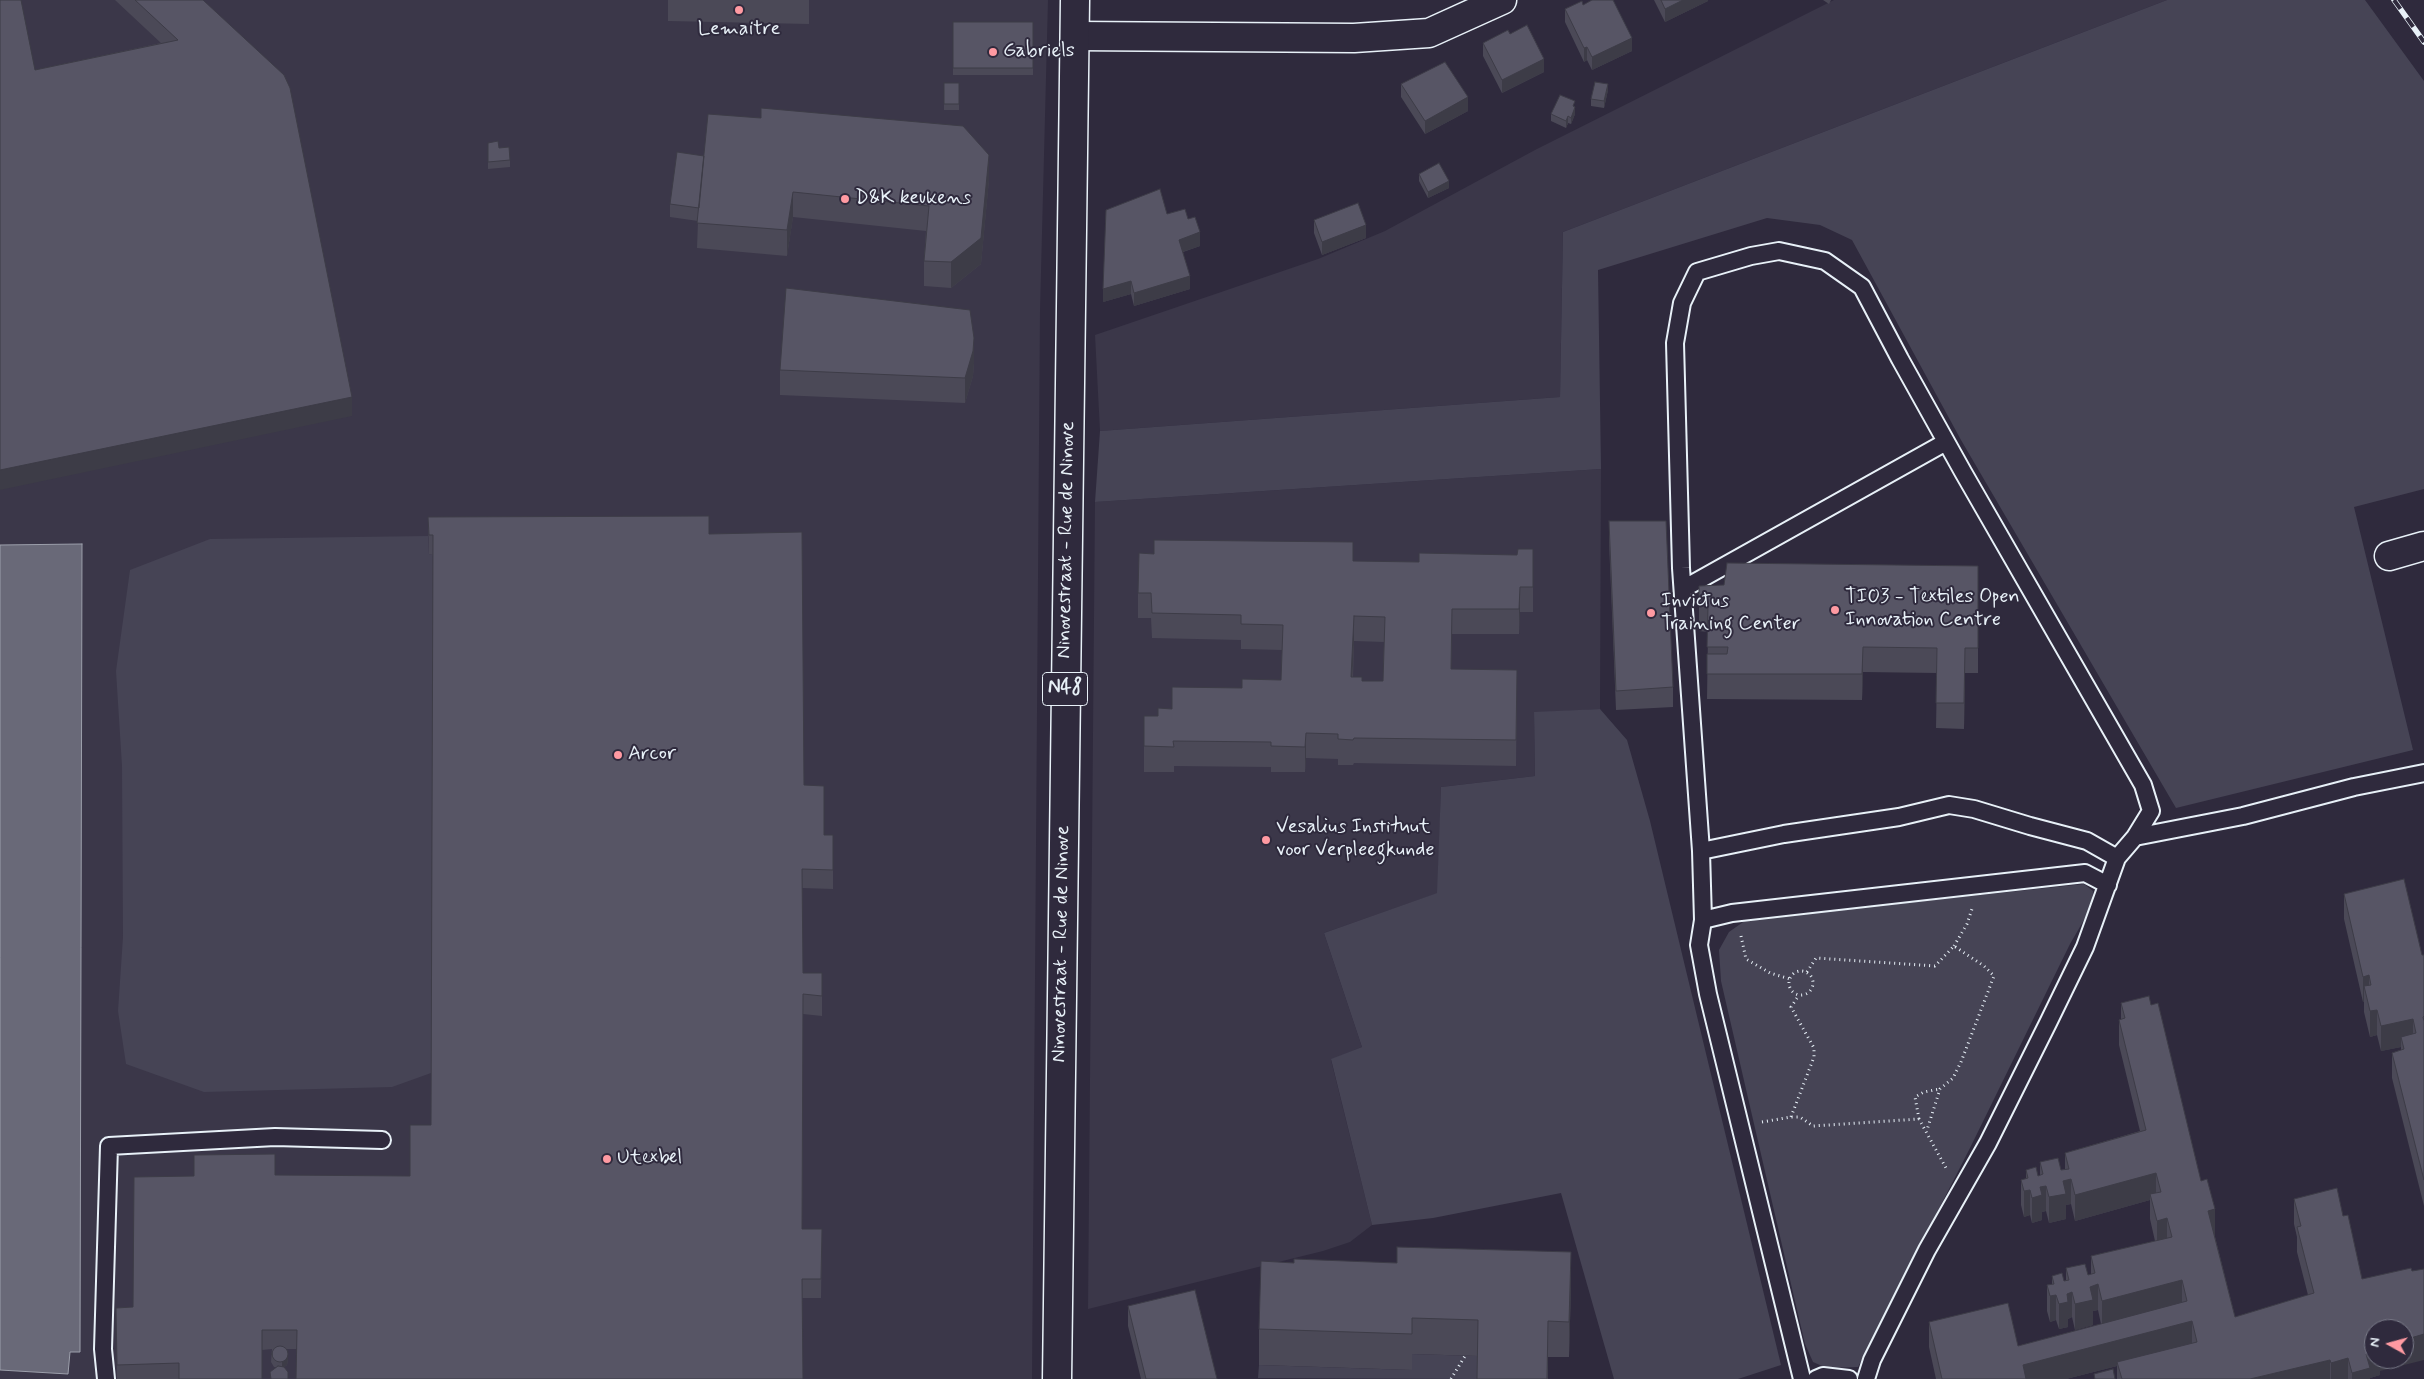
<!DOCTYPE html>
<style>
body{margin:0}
#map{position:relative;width:2424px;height:1379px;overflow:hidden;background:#2f2a3d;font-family:Mynerve,sans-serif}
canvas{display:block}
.north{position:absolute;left:2364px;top:1319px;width:50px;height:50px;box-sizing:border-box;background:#2f2a3d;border:1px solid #797a88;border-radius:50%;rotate:277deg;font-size:14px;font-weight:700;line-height:20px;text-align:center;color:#e8f1f8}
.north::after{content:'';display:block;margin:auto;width:18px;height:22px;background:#ff9aa2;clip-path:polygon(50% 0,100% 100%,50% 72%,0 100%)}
</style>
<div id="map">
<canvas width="2424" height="1379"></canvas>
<div class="north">N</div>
</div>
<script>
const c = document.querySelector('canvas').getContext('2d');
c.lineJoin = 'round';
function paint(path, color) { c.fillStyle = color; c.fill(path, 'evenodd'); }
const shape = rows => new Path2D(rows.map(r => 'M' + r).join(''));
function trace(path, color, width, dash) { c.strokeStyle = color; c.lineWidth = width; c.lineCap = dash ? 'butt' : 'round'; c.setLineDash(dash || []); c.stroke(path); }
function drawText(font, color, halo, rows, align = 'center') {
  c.font = font + ' Mynerve,sans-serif'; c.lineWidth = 4; c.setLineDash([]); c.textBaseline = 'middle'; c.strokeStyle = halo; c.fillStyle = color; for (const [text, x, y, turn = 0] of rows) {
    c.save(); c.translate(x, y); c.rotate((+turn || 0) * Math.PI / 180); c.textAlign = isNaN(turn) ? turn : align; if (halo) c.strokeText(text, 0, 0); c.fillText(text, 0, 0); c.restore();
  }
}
paint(shape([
 [0,0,1048,0,1040,311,1032,1379,0,1379],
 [1834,0,2167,0,1563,232,1560,397,1100,431,1095,335,1318,259,1385,231,1535,150],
 [1601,469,1600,709,1534,713,1535,776,1441,787,1438,893,1324,933,1362,1047,1331,1060,1372,1225,1350,1242,1323,1251,1088,1309,1095,502]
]), '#3b3749');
paint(shape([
 [2167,0,2365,0,2424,81,2424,489,2354,507,2413,750,2176,808,1961,440,1852,240,1820,225,1767,218,1598,270,1601,469,1095,502,1100,431,1560,397,1563,232],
 [428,536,429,554,433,555,431,1073,392,1087,204,1092,126,1064,118,1011,123,937,122,766,116,671,130,570,210,539],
 [1600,709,1627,740,1650,821,1781,1365,1738,1379,1614,1379,1561,1193,1433,1218,1372,1225,1331,1059,1362,1047,1324,933,1437,893,1441,787,1535,776,1534,712],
 [2084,884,2093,891,2092,906,2070,944,1970,1148,1858,1367,1827,1368,1813,1362,1805,1344,1794,1297,1721,981,1719,950,1729,932,1746,920],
 [1412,1354,1478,1356,1478,1379,1258,1378,1259,1365,1412,1370]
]), '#464455');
const water = shape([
 [82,544,80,1352,70,1352,68,1374,0,1370,0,545,82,544]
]);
paint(water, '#696978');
trace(water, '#9c9fab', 1);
const lane = shape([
 [1683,589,1946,442],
 [2135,837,2243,816,2354,787,2424,773],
 [1701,851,1784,834,1899,817,1949,805,1974,809,2030,826,2087,841,2117,858],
 [1703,920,1732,913,2085,873,2108,885],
 [106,1379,103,1349,109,1146,275,1137,382,1140],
 [1802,1379,1708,994,1699,945,1703,920,1701,851,1681,568,1675,343,1682,303,1697,272,1751,256,1779,251,1825,261,1862,287,1900,359,1963,472,2143,785,2151,811,2135,837,2117,858,2085,947,2048,1023,1988,1143,1927,1250,1872,1360,1866,1379],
 [1816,1379,1823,1376,1849,1379]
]);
const street = shape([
 [1075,36,1354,38,1429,33,1502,0],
 [2389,556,2424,546]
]);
const primary = shape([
 [1057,1379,1075,0]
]);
trace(lane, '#e8f1f8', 20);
trace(street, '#e8f1f8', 31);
trace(primary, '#e8f1f8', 31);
trace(shape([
 [1741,936,1746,959,1770,973,1790,979],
 [1954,946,1967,924,1972,909],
 '1789 983a12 12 0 1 1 24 0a12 12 0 1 1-24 0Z',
 [1807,972,1816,958,1935,966,1954,946,1984,966,1994,976,1961,1062,1953,1078,1940,1089,1927,1130],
 [1791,1117,1814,1057,1814,1048,1791,1007,1799,995],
 [1919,1119,1915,1097,1924,1092,1940,1089],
 [1762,1122,1791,1117,1800,1117,1813,1126,1919,1119,1946,1168],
 [1451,1379,1465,1356]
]), '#e8f1f8', 3, [1, 4]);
trace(lane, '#2f2a3d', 16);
trace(street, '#2f2a3d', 28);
trace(primary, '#2f2a3d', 28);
const rail = shape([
 [2394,0,2424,42]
]);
trace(rail, '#e8f1f8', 5.5);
trace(rail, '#2f2a3d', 4, [11]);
paint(shape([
 [115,0,203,0,352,416,35,70,161,43],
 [668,0,809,0,809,24,668,21],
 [1654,0,1708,0,1708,1,1665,22],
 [1823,0,1831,0,1829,4],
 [1583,5,1632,51,1592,70,1587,60,1584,62,1565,22,1565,9],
 [953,22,1033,22,1033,75,953,75],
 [1483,43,1544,72,1502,93,1483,56],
 [944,83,959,83,959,110,944,110],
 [1401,84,1468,111,1425,134,1401,97],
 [1608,90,1604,108,1591,106,1591,99],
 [1575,107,1575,114,1571,124,1568,123,1566,128,1551,121,1551,114],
 [488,143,499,148,510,160,510,167,488,169],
 [704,156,989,180,981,264,951,288,924,286,924,261,926,231,793,217,787,256,697,248,698,221,670,217,670,204],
 [1419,174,1449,188,1428,198,1419,181],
 [1167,214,1188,219,1200,246,1183,252,1190,289,1134,306,1131,294,1103,302],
 [1314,220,1366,238,1322,255,1314,233],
 [974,363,973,376,965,403,780,395,780,370],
 [428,517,709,534,804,785,824,835,833,870,833,889,802,888,803,973,822,973,822,1016,803,1014,802,1229,822,1229,821,1298,802,1298,297,1349,286,1349,288,1359,287,1365,284,1367,274,1367,271,1362,272,1349,262,1350,262,1379,117,1379,116,1308,133,1307,275,1175,410,1176,431,1125,433,555,429,554],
 [1609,521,1673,687,1673,707,1616,710,1609,541],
 [1533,549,1533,612,1520,612,1519,634,1452,634,1451,669,1517,670,1516,766,1354,763,1353,765,1338,765,1338,759,1306,758,1305,772,1271,772,1271,767,1174,766,1174,772,1144,772,1144,716,1158,716,1172,709,1242,688,1281,680,1282,650,1241,649,1241,640,1152,638,1151,618,1138,618,1138,593,1353,561,1419,562,1517,555],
 [1354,641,1384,642,1383,681,1362,681,1353,677],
 [1978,566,1978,673,1965,673,1964,729,1936,728,1937,673,1863,672,1862,700,1707,699,1708,632,1699,631,1699,586,1724,585],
 [2344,894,2422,955,2424,955,2424,1206,2392,1078,2392,1053,2401,1050,2401,1047,2381,1051,2377,1035,2370,1037,2364,1012,2364,1001,2363,1002,2344,919],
 [2121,1003,2201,1181,2235,1317,2308,1295,2297,1252,2297,1237,2294,1224,2294,1199,2380,1371,2380,1375,2370,1378,2370,1379,2117,1379,2117,1366,2066,1379,1936,1379,1929,1347,1929,1322,2018,1346,2101,1324,2098,1310,2093,1311,2093,1325,2075,1330,2072,1317,2068,1319,2068,1327,2059,1329,2056,1320,2050,1322,2047,1311,2047,1285,2052,1284,2052,1276,2064,1281,2066,1281,2066,1268,2088,1275,2091,1274,2091,1256,2155,1241,2150,1219,2150,1200,2075,1221,2071,1204,2066,1205,2066,1219,2049,1223,2046,1211,2042,1212,2042,1220,2032,1223,2030,1215,2024,1217,2021,1205,2021,1180,2026,1179,2026,1170,2038,1176,2040,1175,2040,1162,2061,1170,2065,1169,2065,1153,2140,1131,2119,1045,2119,1020,2121,1019],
 [1571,1287,1569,1357,1548,1357,1548,1379,1477,1379,1477,1356,1412,1354,1412,1370,1259,1365,1259,1329],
 [1128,1306,1217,1379,1141,1379,1128,1326]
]), '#4b4957');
paint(shape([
 [1683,0,1708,0,1708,1,1665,22,1665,9],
 [1632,38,1632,51,1592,70,1592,57],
 [1587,47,1587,60,1584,62,1584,48],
 [1544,59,1544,72,1502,93,1502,80],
 [1608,84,1608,90,1604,108,1604,101],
 [1468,97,1468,111,1425,134,1425,121],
 [1575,107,1575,114,1571,124,1571,118],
 [1568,116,1568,123,1566,128,1566,121],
 [989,155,989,180,981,264,951,288,951,262],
 [1449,181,1449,188,1428,198,1428,192],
 [793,192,793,217,787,256,787,230],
 [1366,225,1366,238,1322,255,1322,242],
 [1200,232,1200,246,1179,253,1179,240],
 [1190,276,1190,289,1134,306,1134,293],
 [1131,281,1131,294,1103,302,1103,289],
 [974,338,974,363,973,376,965,403,965,378],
 [352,397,352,416,0,490,0,470],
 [1520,587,1520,612,1519,634,1519,609],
 [1452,609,1452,634,1451,694,1451,669],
 [1354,616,1354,641,1351,703,1351,677],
 [1863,647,1863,672,1862,700,1862,674],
 [1965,648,1965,673,1964,729,1964,703],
 [1306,733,1306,758,1305,772,1305,747],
 [2369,975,2369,1000,2364,986,2364,1001,2363,1002,2363,977],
 [2377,1010,2377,1035,2370,1037,2370,1011],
 [2413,1019,2413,1044,2401,1037,2401,1047,2381,1051,2381,1026],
 [2156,1173,2156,1198,2150,1194,2150,1200,2075,1221,2075,1195],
 [2071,1179,2071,1204,2066,1205,2066,1219,2049,1223,2049,1197,2063,1181],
 [2046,1186,2046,1211,2042,1212,2042,1220,2032,1223,2032,1198,2040,1187],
 [2030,1190,2030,1215,2024,1217,2024,1191],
 [2215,1209,2215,1235,2208,1236,2208,1211],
 [2167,1218,2167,1244,2157,1246,2157,1221],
 [1571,1252,1571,1287,1569,1357,1569,1322],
 [2182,1280,2182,1306,2102,1327,2102,1301],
 [2098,1284,2098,1310,2093,1311,2093,1325,2075,1330,2075,1304,2090,1287],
 [2072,1292,2072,1317,2068,1319,2068,1327,2059,1329,2059,1304,2067,1294],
 [2056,1295,2056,1320,2050,1322,2050,1296],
 [2192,1321,2192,1346,2117,1362,2117,1366,2066,1379,2023,1379,2023,1365],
 [2424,1334,2424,1360,2380,1371,2380,1375,2370,1378,2370,1379,2352,1379,2352,1373,2366,1354,2374,1352,2374,1359,2404,1359,2404,1340],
 [288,1353,288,1359,287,1365,282,1369,282,1362],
 [2348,1358,2348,1379,2331,1379,2331,1363],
 [2330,1360,2330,1379,2250,1379]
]), '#3d3c47');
const building = shape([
 [0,0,21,0,35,70,178,40,135,0,203,0,284,75,290,88,352,397,0,470,0,0],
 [1592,0,1613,0,1632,38,1592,57,1587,47,1584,48,1565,9,1582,1,1583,5,1592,0],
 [1661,0,1683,0,1665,9,1661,0],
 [953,22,1033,22,1033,68,953,68,953,22],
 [1527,25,1544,59,1502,80,1483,43,1508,30,1510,34,1527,25],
 [1445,62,1468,97,1425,121,1401,84,1445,62],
 [1595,82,1608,84,1604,101,1591,99,1595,82],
 [944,83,959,83,959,104,944,104,944,83],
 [1560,95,1575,101,1573,106,1575,107,1571,118,1568,116,1566,121,1551,114,1560,95],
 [761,108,963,126,989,155,981,238,951,262,924,261,929,206,793,192,787,230,697,223,708,114,761,118,761,108],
 [498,141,499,148,509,147,510,160,488,162,488,143,498,141],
 [677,152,704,156,699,208,670,204,677,152],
 [1439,163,1449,181,1428,192,1419,174,1439,163],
 [1160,189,1167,214,1185,209,1188,219,1195,217,1200,232,1179,240,1190,276,1134,293,1131,281,1103,289,1106,210,1160,189],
 [1358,203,1366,225,1322,242,1314,220,1358,203],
 [786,288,970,310,974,338,973,351,965,378,780,370,786,288],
 [709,516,709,534,802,532,804,785,824,786,824,835,833,835,833,870,802,869,803,973,822,973,822,996,803,994,802,1229,822,1229,821,1279,802,1279,803,1379,296,1379,297,1330,262,1330,262,1379,179,1379,179,1363,117,1365,116,1308,133,1307,134,1177,194,1176,194,1155,275,1154,275,1175,410,1176,410,1125,431,1125,433,535,429,535,428,517,709,516],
 [1609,521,1666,521,1673,687,1616,691,1609,521],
 [1154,540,1353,542,1353,561,1419,562,1419,553,1517,555,1518,549,1533,549,1533,587,1520,587,1519,609,1452,609,1451,669,1517,670,1516,740,1354,738,1353,740,1338,739,1338,734,1306,733,1305,747,1271,746,1271,742,1173,741,1174,747,1144,746,1144,716,1158,716,1158,708,1172,709,1172,687,1242,688,1242,679,1281,680,1283,625,1241,624,1241,615,1152,613,1151,593,1138,593,1139,553,1154,554,1154,540],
 [1354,616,1385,617,1383,681,1362,681,1362,677,1351,677,1354,616],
 [1727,563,1978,566,1978,648,1965,648,1964,703,1936,703,1937,648,1863,647,1862,674,1707,674,1707,654,1727,654,1728,647,1707,647,1708,606,1699,606,1699,586,1724,585,1727,563],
 [2404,879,2422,955,2424,955,2424,1016,2423,1017,2424,1021,2424,1180,2392,1053,2404,1049,2401,1037,2416,1033,2413,1019,2381,1026,2377,1010,2370,1011,2364,986,2371,985,2369,975,2363,977,2344,894,2404,879],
 [2149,996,2151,1005,2158,1003,2201,1181,2207,1179,2215,1209,2208,1211,2235,1317,2314,1293,2297,1227,2301,1226,2294,1199,2337,1188,2343,1216,2348,1215,2362,1279,2411,1268,2412,1271,2424,1269,2424,1334,2404,1340,2404,1329,2374,1329,2374,1352,2366,1354,2370,1368,2352,1373,2348,1358,2331,1363,2330,1360,2250,1379,2122,1379,2117,1362,2197,1342,2192,1321,2023,1365,2026,1379,1942,1379,1929,1322,2008,1303,2018,1346,2187,1301,2182,1280,2102,1301,2098,1284,2090,1287,2093,1300,2075,1304,2072,1292,2067,1294,2068,1302,2059,1304,2056,1295,2050,1296,2047,1285,2054,1284,2052,1276,2062,1273,2064,1281,2069,1280,2066,1268,2085,1264,2088,1275,2095,1273,2091,1256,2172,1237,2167,1218,2157,1221,2150,1194,2161,1192,2156,1173,2075,1195,2071,1179,2063,1181,2066,1194,2049,1197,2046,1186,2040,1187,2042,1195,2032,1198,2030,1190,2024,1191,2021,1180,2028,1178,2026,1170,2036,1167,2038,1176,2043,1174,2040,1162,2058,1158,2061,1170,2069,1169,2065,1153,2146,1130,2119,1020,2125,1018,2121,1003,2149,996],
 [1397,1247,1571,1252,1569,1322,1548,1321,1547,1379,1477,1379,1478,1320,1412,1318,1412,1334,1259,1329,1261,1261,1294,1263,1294,1259,1397,1263,1397,1247],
 [1195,1290,1217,1379,1146,1379,1128,1306,1195,1290],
 '272 1354a8 8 0 1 1 16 0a8 8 0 1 1-16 0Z',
 [278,1366,284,1367,288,1372,288,1379,271,1379,270,1372,278,1366],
 [2113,1369,2115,1379,2095,1379,2094,1374,2113,1369]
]);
paint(building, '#575565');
trace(building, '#3d3c47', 1);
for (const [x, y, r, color] of [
 [739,10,5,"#ff9aa2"],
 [993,52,5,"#ff9aa2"],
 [845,199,5,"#ff9aa2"],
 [1835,610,5,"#ff9aa2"],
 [1651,613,5,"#ff9aa2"],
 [618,755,5,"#ff9aa2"],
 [1266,840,5,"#ff9aa2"],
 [607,1159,5,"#ff9aa2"]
]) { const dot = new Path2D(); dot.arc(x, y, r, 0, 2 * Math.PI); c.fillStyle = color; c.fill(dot); trace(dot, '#2f2a3d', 2); }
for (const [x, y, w] of [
 [1065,689,45]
]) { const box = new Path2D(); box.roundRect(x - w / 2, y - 16.5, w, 33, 4); c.fillStyle = '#2f2a3d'; c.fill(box); trace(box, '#e8f1f8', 1); }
drawText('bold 19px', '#e8f1f8', null, [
 ["N48",1065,689]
]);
drawText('20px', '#e8f1f8', '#2f2a3d', [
 ["Lemaitre",739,30,"center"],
 ["Gabriels",1003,52],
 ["D&K keukens",855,199],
 ["TIO3 - Textiles Open",1845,598],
 ["Innovation Centre",1845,621],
 ["Invictus",1661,602],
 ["Training Center",1661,625],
 ["Arcor",628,755],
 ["Vesalius Instituut",1276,828],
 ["voor Verpleegkunde",1276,851],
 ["Utexbel",617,1159]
], 'left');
drawText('20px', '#e8f1f8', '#2f2a3d', [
 ["Ninovestraat - Rue de Ninove",1067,540,-89],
 ["Ninovestraat - Rue de Ninove",1062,944,-89]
]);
</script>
